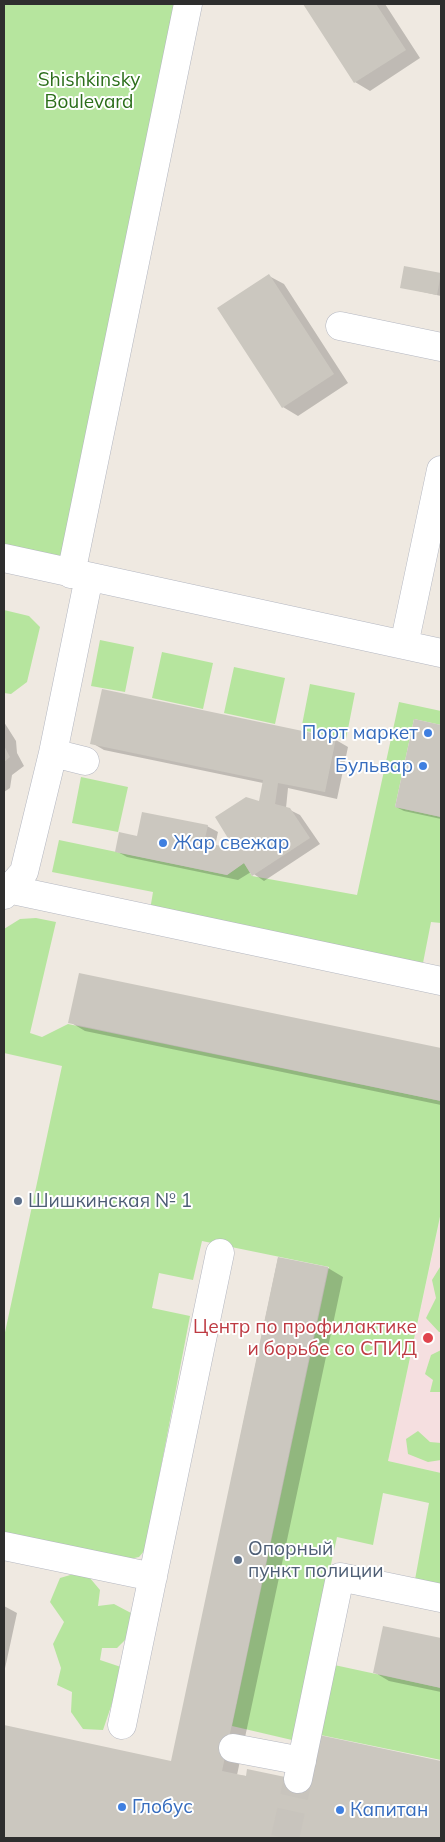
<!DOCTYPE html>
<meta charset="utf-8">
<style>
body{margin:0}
#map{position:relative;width:445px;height:1842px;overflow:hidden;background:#efe9e1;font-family:Mulish,sans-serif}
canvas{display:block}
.frame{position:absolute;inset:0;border:5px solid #2e2e2e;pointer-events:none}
</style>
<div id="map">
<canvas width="445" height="1842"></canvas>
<div class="frame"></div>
</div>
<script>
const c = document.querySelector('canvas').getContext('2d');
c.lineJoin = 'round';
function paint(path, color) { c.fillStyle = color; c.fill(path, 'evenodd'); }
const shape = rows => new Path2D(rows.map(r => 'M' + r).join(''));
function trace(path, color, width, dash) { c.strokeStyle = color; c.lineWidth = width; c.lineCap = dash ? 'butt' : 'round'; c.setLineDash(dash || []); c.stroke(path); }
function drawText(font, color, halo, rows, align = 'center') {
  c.font = font + ' Mulish,sans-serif'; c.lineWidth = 4; c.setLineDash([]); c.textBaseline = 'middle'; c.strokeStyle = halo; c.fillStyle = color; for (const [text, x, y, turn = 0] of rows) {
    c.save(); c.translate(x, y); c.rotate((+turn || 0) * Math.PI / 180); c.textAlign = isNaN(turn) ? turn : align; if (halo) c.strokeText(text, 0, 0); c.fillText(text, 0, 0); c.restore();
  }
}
paint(shape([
 [441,1214,441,1473,388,1461]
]), '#f5dfe0');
paint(shape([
 [4,4,193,4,78,567,4,552],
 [4,610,29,616,40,627,27,682,11,694,4,693],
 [100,640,134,647,125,692,91,686],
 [162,652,213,663,203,709,152,698],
 [234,667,285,678,275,724,224,713],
 [310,684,355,693,346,739,301,730],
 [399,702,441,711,441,725,414,719,395,807,441,817,441,923,431,922,423,963,150,910,153,892,52,872,59,840,227,875,244,863,252,876,357,895],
 [81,777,128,787,118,832,72,823],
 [36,918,56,922,30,1033,42,1037,68,1024,441,1101,441,1212,388,1461,441,1473,441,1591,414,1585,429,1503,383,1493,373,1545,337,1537,292,1740,232,1726,329,1267,202,1241,193,1280,159,1273,152,1308,190,1316,145,1550,139,1557,129,1559,4,1533,4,1337,62,1066,4,1053,4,929,20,919],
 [441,1240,441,1332,439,1332,426,1318,436,1298,432,1280,440,1267],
 [441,1350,441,1392,430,1392,433,1380,425,1374,431,1355],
 [418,1431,430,1442,441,1443,441,1460,428,1462,408,1454,406,1439],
 [84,1571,100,1590,98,1606,114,1604,131,1613,131,1634,117,1648,102,1648,100,1660,124,1668,103,1730,83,1729,71,1712,72,1692,57,1685,61,1668,53,1644,64,1622,50,1602,60,1578],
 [325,1663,441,1688,441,1760,311,1733]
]), '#b6e59e');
paint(shape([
 [304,4,385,4,420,58,370,91,355,82],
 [405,267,441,274,441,296,401,287],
 [269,276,284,284,348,383,298,416,283,407],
 [103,691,336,740,348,747,337,799,288,788,286,808,300,815,320,844,264,881,251,872,238,880,127,857,116,851,138,837,207,826,218,832,215,846,237,850,260,802,263,783,104,750,92,743],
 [415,720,441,726,441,819,404,811,396,807],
 [4,722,16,741,17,753,24,766,12,775,10,788,4,792],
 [80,974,441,1050,441,1105,85,1031,70,1022],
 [278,1258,328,1268,343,1277,237,1775,310,1783,320,1736,441,1762,441,1838,4,1838,4,1727,172,1762],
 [4,1606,17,1613,4,1673],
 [384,1628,441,1640,441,1692,389,1681,374,1672]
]), '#0003');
paint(shape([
 [303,4,376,4,406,50,354,83],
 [404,266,441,273,437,295,400,288],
 [269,274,334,374,282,408,217,308],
 [102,689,336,738,325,792,278,783,275,804,290,808,310,838,252,876,244,863,227,875,115,852,119,832,137,836,142,812,208,825,204,843,234,848,215,817,246,797,259,801,263,780,90,744],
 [414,719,441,725,441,817,395,807],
 [4,746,10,757,4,762],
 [79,973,441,1048,441,1101,68,1023],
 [278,1257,328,1267,222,1771,246,1776,247,1769,309,1782,319,1735,441,1761,441,1838,4,1838,4,1725,171,1761],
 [383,1626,441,1638,441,1688,373,1673]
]), '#cbc7bf');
trace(shape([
 [285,1838,298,1779]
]), '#c8c4bd', 28, [28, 14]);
const minor = shape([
 [340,326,441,347],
 [4,558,441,653],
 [71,574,188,4],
 [404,645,441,470],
 [53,753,85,761],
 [8,889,441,981],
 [4,895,24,872,53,753,89,577],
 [4,1546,153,1577],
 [122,1725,220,1253],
 [233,1748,302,1761],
 [298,1779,340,1577,441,1598]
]);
trace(minor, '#b4b7c1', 29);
trace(minor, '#fff', 28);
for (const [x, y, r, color] of [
 [428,733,5,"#3f7fe0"],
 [423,766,5,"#3f7fe0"],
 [163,843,5,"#3f7fe0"],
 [18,1201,5,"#5c6f8a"],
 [428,1338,6,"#e0444e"],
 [238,1560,5,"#5c6f8a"],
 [122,1807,5,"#3f7fe0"],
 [340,1810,5,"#3f7fe0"]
]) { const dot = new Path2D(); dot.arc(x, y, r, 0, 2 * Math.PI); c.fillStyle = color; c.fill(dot); trace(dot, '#fff', 2); }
drawText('19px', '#2c6e1b', '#fff', [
 ["Shishkinsky",89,80],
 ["Boulevard",89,102]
]);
drawText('19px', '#366cbe', '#fff', [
 ["Порт маркет",418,733,"right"],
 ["Бульвар",413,766,"right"],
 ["Жар свежар",173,843],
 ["Глобус",132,1807],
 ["Капитан",350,1810]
], 'left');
drawText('19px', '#4e5e75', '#fff', [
 ["Шишкинская № 1",28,1201],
 ["Опорный",248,1549],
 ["пункт полиции",248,1571]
], 'left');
drawText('19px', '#be3a42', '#fff', [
 ["Центр по профилактике",417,1327],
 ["и борьбе со СПИД",417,1349]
], 'right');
</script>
